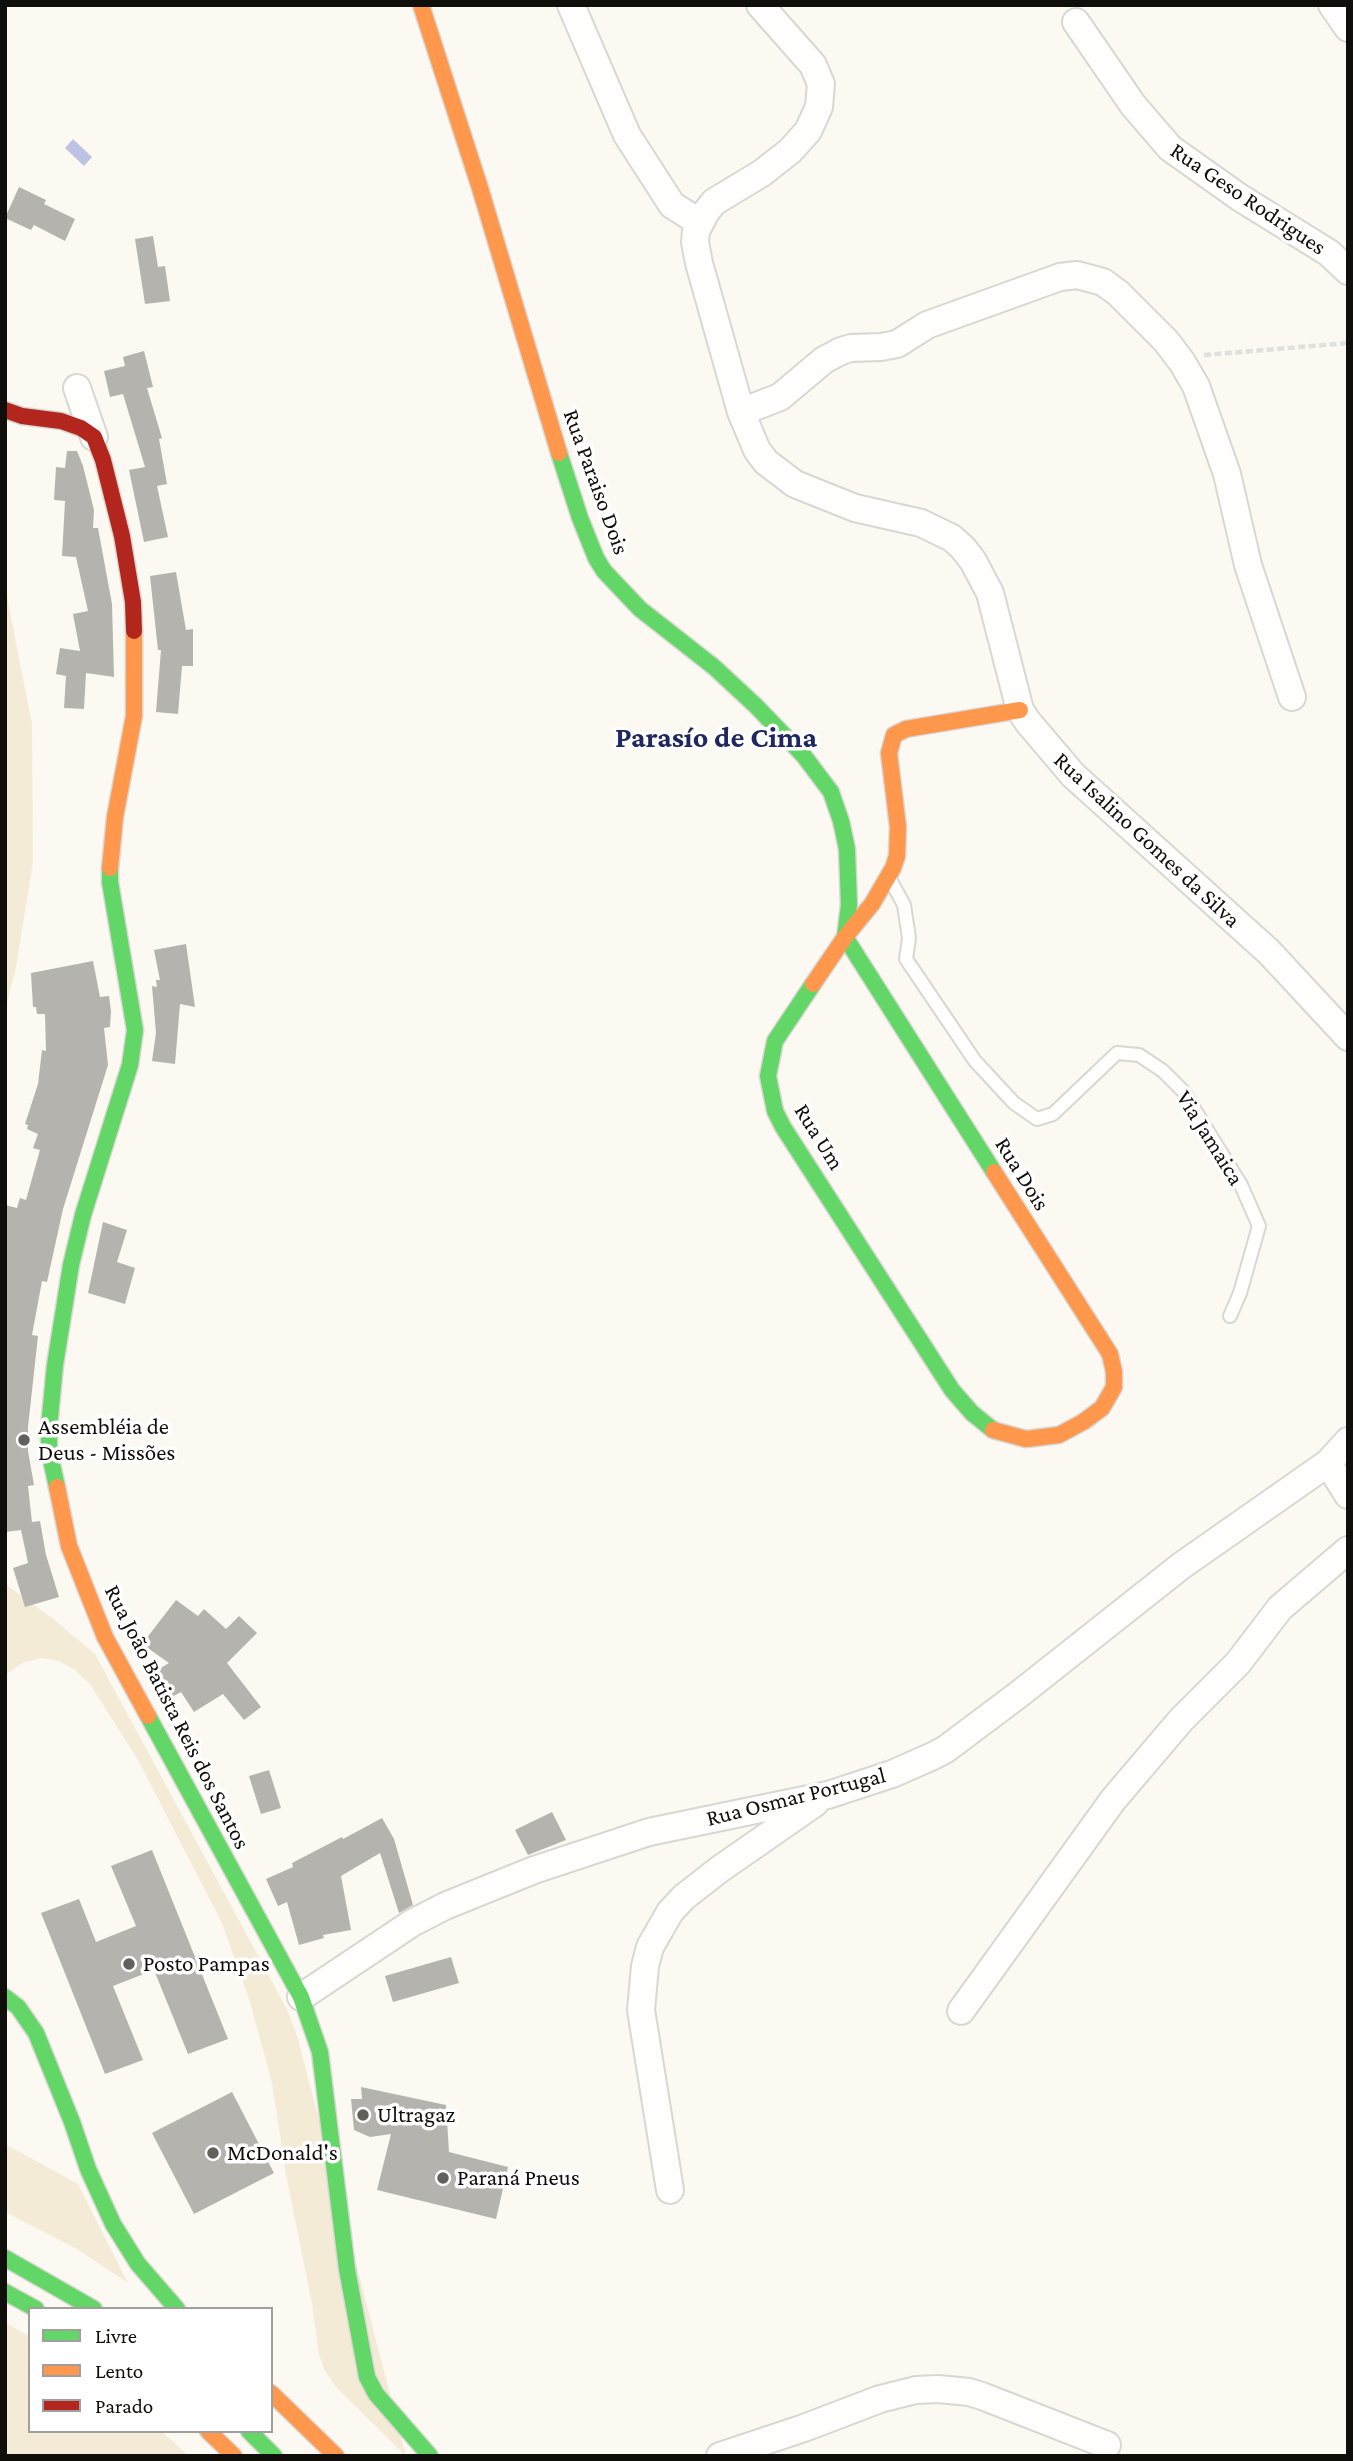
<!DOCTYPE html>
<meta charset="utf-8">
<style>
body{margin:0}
#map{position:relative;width:1353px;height:2461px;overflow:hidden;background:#fcf9f2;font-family:"Crimson Pro",serif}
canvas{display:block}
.frame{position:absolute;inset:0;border:7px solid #100e0b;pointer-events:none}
.legend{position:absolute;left:28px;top:2307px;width:245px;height:126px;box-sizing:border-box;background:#fff;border:2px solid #9f9f9d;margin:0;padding:9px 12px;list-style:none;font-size:21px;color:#100e0b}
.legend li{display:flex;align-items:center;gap:14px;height:35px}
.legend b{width:35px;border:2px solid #9f9f9d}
</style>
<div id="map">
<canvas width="1353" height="2461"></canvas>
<div class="frame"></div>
<ul class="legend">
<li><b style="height:9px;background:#63d668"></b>Livre</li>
<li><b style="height:9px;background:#ff974d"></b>Lento</li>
<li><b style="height:9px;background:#b3261e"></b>Parado</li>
</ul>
</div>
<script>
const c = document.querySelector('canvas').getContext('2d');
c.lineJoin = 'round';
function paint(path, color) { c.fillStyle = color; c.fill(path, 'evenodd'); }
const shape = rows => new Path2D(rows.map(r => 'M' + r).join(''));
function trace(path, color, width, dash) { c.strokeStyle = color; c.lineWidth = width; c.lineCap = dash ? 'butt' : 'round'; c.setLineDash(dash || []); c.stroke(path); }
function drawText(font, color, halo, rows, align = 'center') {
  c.font = font + ' "Crimson Pro",serif'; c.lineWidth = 7; c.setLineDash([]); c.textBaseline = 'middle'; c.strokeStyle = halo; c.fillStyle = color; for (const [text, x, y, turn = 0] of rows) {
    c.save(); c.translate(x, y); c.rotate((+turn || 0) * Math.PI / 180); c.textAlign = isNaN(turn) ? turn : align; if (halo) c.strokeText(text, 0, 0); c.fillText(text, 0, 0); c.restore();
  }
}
paint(shape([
 [5,587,32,724,33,863,16,967,5,1011],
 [5,1584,52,1618,95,1654,288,2011,298,2039,406,2456,335,2386,325,2371,319,2355,312,2304,286,2175,272,2083,250,2002,222,1923,138,1760,90,1684,75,1670,59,1661,43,1658,24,1662,5,1675],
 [5,2144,78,2184,128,2283,77,2249,5,2212],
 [5,2322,30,2337,30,2431,161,2431,189,2456,5,2456]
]), '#f4ebd7');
paint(shape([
 [73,139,92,157,84,166,65,148]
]), '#bdc4e3');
paint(shape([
 [19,187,46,200,44,204,75,219,65,241,34,225,31,230,5,218],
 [153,236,158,267,165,266,170,301,145,304,135,239],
 [144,351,153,387,147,388,162,438,159,439,167,484,157,486,168,537,144,542,129,470,145,467,123,394,110,397,104,371,125,366,123,357],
 [67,451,77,451,83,466,94,510,93,528,98,528,112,604,114,677,86,673,84,709,64,708,66,676,56,674,60,648,80,651,73,614,88,611,76,557,62,556,65,501,54,500,56,467,65,468],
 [176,572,186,630,193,629,193,666,182,666,178,714,156,712,161,650,158,650,150,576],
 [186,944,195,1007,180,1004,175,1064,152,1061,156,1033,152,986,157,987,156,980,160,980,154,950],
 [93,961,100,997,109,996,111,1011,110,1027,104,1028,108,1065,63,1209,47,1282,42,1281,32,1335,38,1336,28,1427,28,1451,34,1485,28,1486,32,1522,40,1521,46,1555,59,1597,25,1607,13,1568,28,1563,21,1530,5,1532,5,1205,17,1208,20,1198,26,1200,40,1150,33,1148,38,1134,27,1129,28,1125,25,1124,38,1084,42,1050,46,1051,45,1014,37,1014,36,1007,33,1007,31,973],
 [103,1222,127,1230,117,1262,135,1268,125,1304,88,1293],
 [176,1600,198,1616,204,1609,226,1629,239,1616,257,1633,227,1663,261,1707,244,1720,223,1694,194,1712,181,1692,164,1701,149,1675,169,1663,142,1644],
 [269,1770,281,1808,261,1814,249,1776],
 [552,1812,566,1840,528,1855,515,1830],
 [382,1818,394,1839,413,1905,399,1913,380,1853,341,1876,351,1930,323,1935,324,1938,299,1945,287,1902,278,1906,266,1879,293,1867,292,1863,342,1837,343,1839],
 [152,1850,228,2039,188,2054,154,1970,113,1986,143,2060,105,2074,41,1913,79,1899,96,1942,136,1926,111,1866],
 [451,1957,459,1983,393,2002,385,1976],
 [361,2087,446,2105,449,2152,508,2167,496,2219,377,2190,391,2134,370,2137,354,2130,351,2099,362,2099],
 [232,2092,274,2173,194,2214,152,2133]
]), '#b5b3ae');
const lane = shape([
 [891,881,904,905,909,938,906,959,975,1061,1014,1103,1037,1119,1053,1114,1117,1053,1139,1055,1163,1071,1183,1091,1241,1185,1259,1226,1240,1293,1230,1316]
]);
const street = shape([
 [571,5,627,135,672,205,699,222],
 [760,5,813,65,821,84,819,107,808,131,790,151,762,173,714,202,706,212,696,231,695,242,699,263,741,412,757,450,766,462,795,484,855,508,921,523,952,538,963,548,973,561,990,593,1020,710,1028,722,1073,775,1269,952,1348,1037],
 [1332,5,1348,28],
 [1076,22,1133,105,1170,148,1239,197,1329,253,1348,271],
 [77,388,94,437],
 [741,412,780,397,824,360,841,351,851,348,881,347,897,344,927,325,1060,277,1077,275,1103,282,1118,293,1166,341,1182,362,1196,386,1227,474,1248,565,1292,697],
 [1328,1463,1348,1495],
 [301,1997,412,1923,445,1906,534,1870,649,1832,828,1795,892,1774,933,1756,946,1749,1018,1695,1181,1566,1328,1463,1348,1441],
 [961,2011,1113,1800,1181,1720,1238,1663,1280,1608,1348,1550],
 [670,2190,641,2010,645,1966,650,1947,670,1912,684,1897,720,1869,815,1803],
 [720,2456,804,2428,880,2399,916,2390,938,2389,969,2392,982,2396,1107,2445]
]);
const fast = shape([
 [559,453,580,518,596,558,604,571,640,609,714,667,756,706,804,756,831,792,841,821,847,849,849,905,845,937,994,1172],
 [813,984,775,1041,768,1076,775,1111,783,1127,952,1390,972,1413,993,1430],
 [57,1487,49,1451,49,1427,55,1365,71,1265,83,1215,130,1065,135,1030,110,882,110,868],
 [148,1716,301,1997,320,2052,347,2269,367,2377,376,2394,430,2456],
 [5,1997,18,2007,36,2033,72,2122,88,2169,113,2224,138,2264,177,2309],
 [5,2258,94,2309],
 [5,2292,36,2309],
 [249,2431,274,2456]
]);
const slow = shape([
 [421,5,480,188,559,453],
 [110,868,115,817,134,716,134,631],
 [813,984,845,937,872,904,893,868,897,856,898,827,889,753,894,735,906,729,1020,710],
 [993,1430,1026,1439,1059,1435,1083,1422,1102,1408,1114,1387,1114,1372,1110,1354,994,1172],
 [57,1487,69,1546,105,1637,148,1716],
 [271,2393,336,2456],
 [208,2431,234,2456]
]);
const jam = shape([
 [5,410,22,416,61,421,81,428,94,437,103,460,122,536,133,602,134,631]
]);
trace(lane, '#d9d7d2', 16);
trace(street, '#d9d7d2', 30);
trace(fast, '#d9d7d2', 19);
trace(slow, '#d9d7d2', 19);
trace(jam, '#d9d7d2', 19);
trace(shape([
 [1204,355,1348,343]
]), '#e0e0de', 4.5, [7, 3.5]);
trace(lane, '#fffefd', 12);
trace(street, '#fffefd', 26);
trace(fast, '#63d668', 16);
trace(slow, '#ff974d', 16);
trace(jam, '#b3261e', 16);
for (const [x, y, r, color] of [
 [24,1440,7,"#63605c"],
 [129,1964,7,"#63605c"],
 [363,2115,7,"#63605c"],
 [213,2153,7,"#63605c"],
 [443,2178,7,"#63605c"]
]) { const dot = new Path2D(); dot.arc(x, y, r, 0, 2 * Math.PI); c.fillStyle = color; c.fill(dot); trace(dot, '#fff', 2.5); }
drawText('23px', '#100e0b', '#fff', [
 ["Rua Geso Rodrigues",1248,199,34],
 ["Rua Paraiso Dois",596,482,70],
 ["Rua Isalino Gomes da Silva",1147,840,43],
 ["Rua Um",819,1137,58],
 ["Via Jamaica",1210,1138,58],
 ["Rua Dois",1022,1174,58],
 ["Rua João Batista Reis dos Santos",177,1717,63],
 ["Rua Osmar Portugal",796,1797,-14]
]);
drawText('23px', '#100e0b', '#fff', [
 ["Assembléia de",38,1427],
 ["Deus - Missões",38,1453],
 ["Posto Pampas",143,1964],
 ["Ultragaz",377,2115],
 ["McDonald's",227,2153],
 ["Paraná Pneus",457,2178]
], 'left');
drawText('bold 30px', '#20265f', '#fff', [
 ["Parasío de Cima",716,738]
]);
</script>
